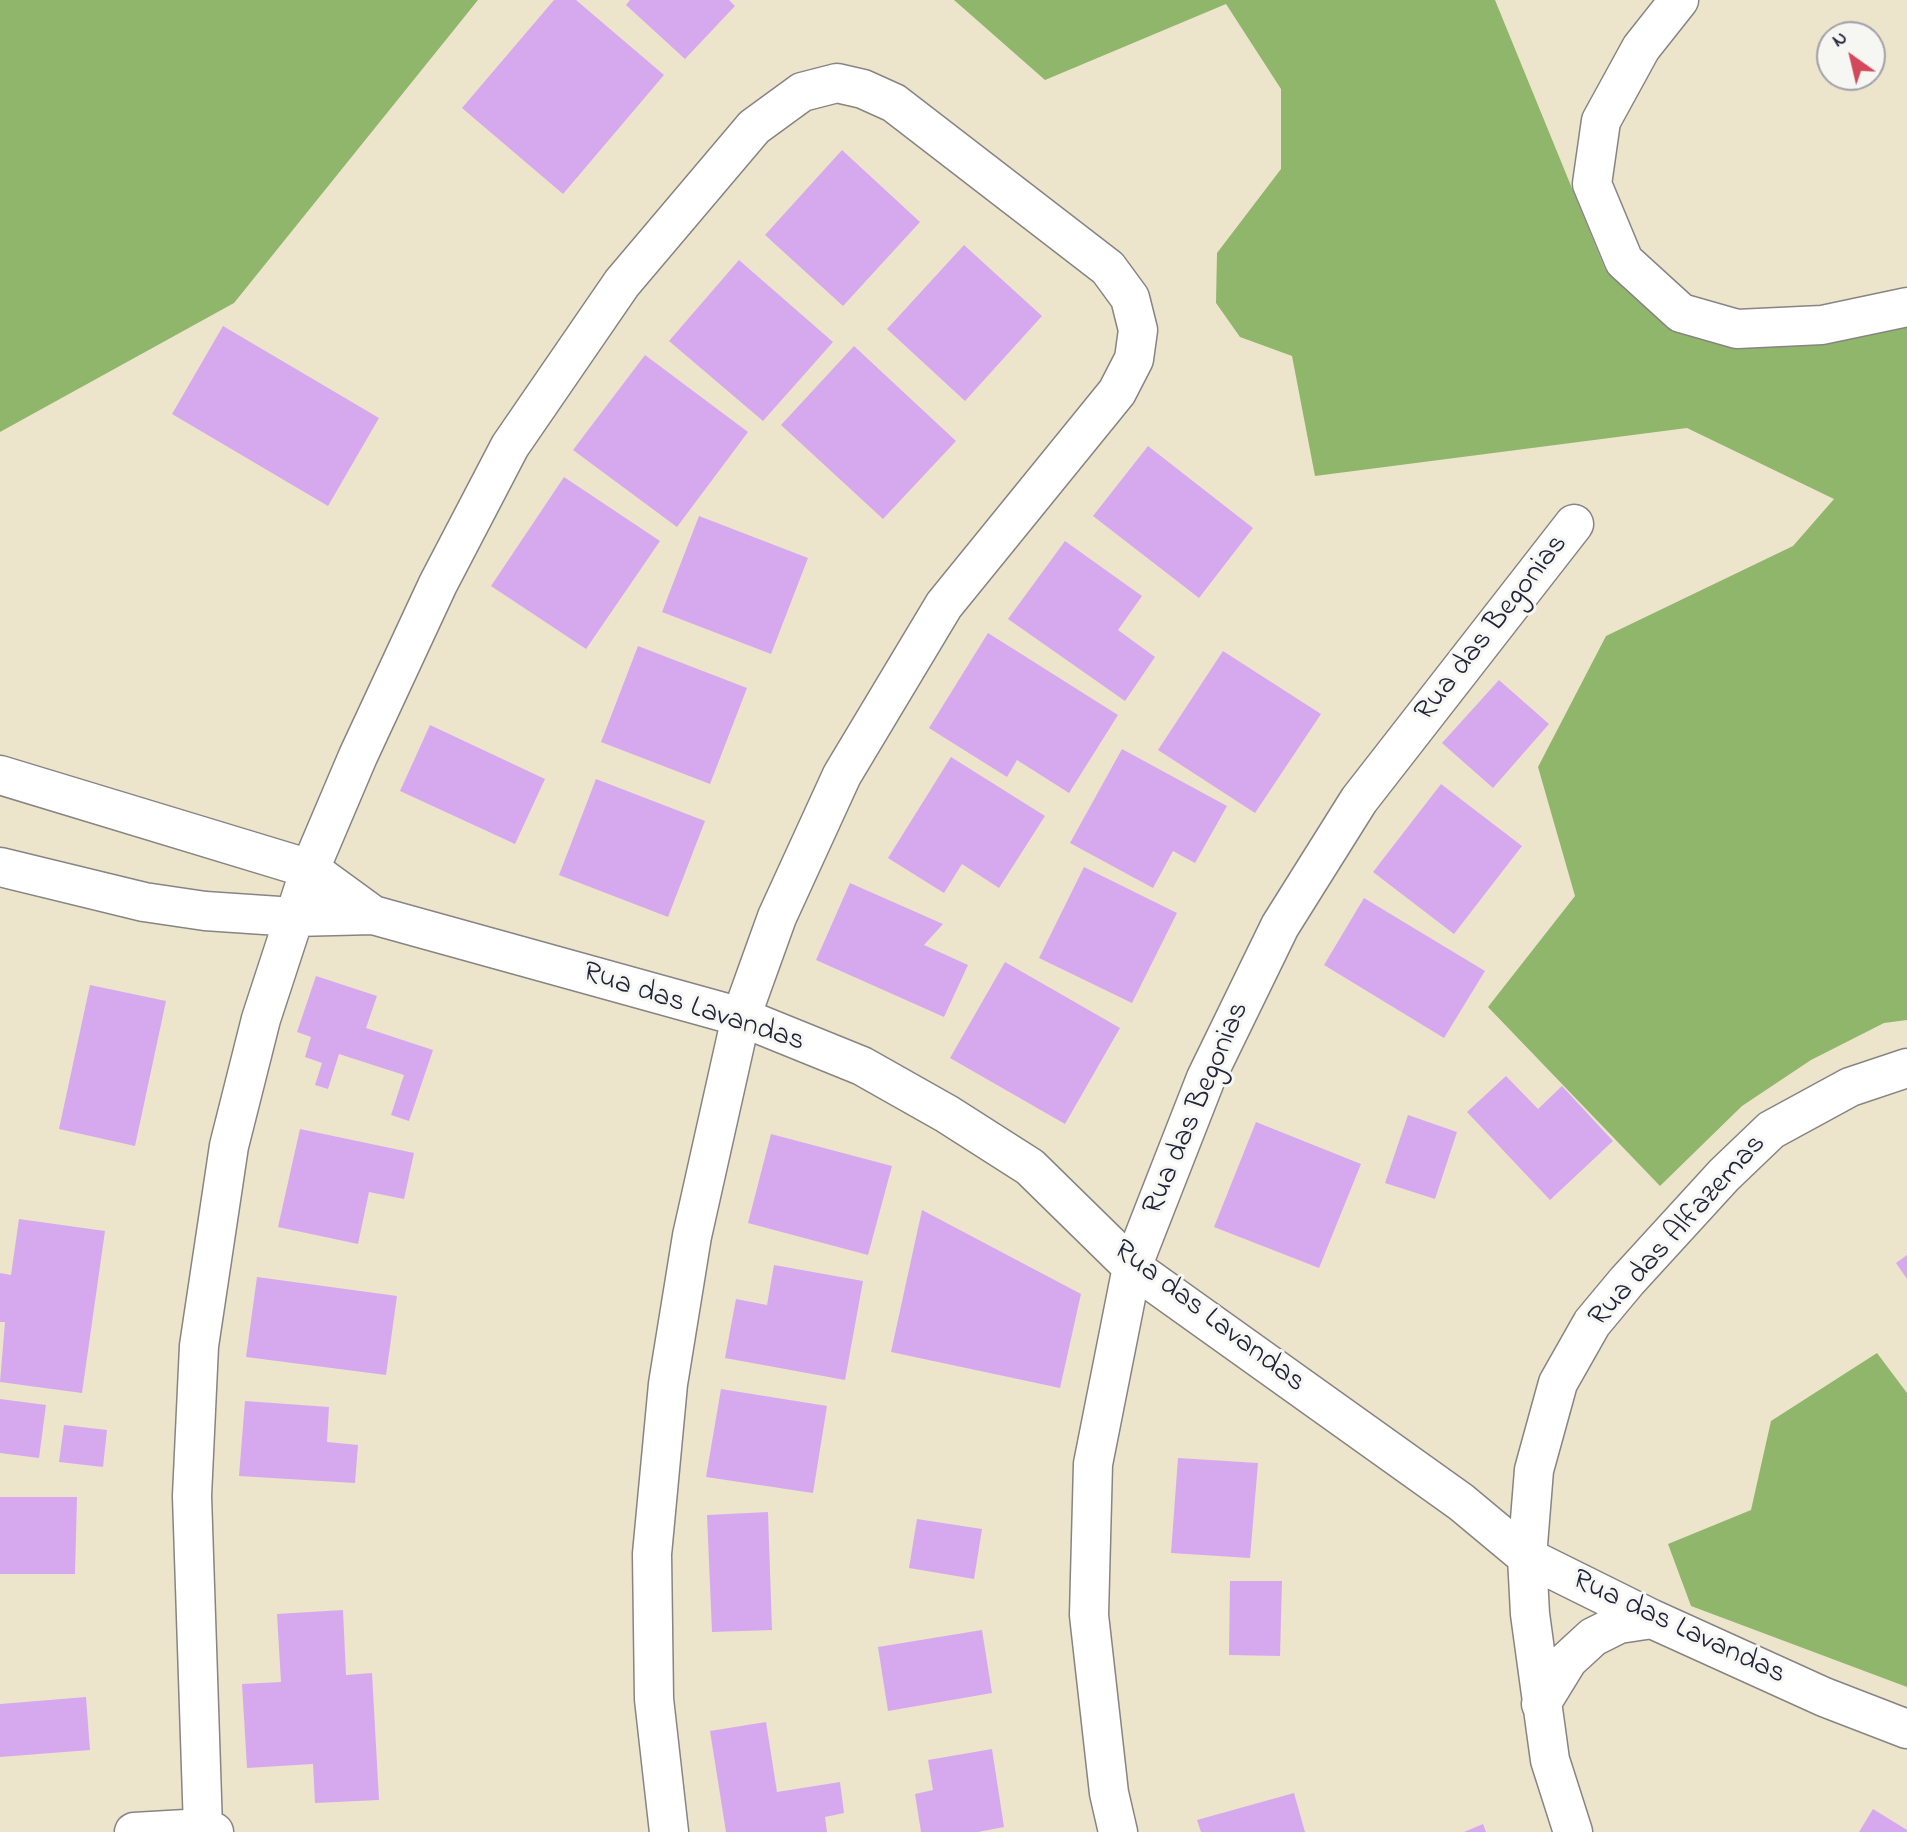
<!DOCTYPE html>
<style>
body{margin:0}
#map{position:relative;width:1907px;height:1832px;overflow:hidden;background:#ece5cb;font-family:"Indie Flower",sans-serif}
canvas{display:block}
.north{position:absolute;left:1816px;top:21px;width:70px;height:70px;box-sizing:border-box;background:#f6f6f2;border:2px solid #a1a1a9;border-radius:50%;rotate:326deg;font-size:19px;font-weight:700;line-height:28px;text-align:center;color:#22223b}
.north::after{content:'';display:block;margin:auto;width:24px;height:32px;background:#d1495b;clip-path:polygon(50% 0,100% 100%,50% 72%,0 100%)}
</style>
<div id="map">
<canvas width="1907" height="1832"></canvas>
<div class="north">N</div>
</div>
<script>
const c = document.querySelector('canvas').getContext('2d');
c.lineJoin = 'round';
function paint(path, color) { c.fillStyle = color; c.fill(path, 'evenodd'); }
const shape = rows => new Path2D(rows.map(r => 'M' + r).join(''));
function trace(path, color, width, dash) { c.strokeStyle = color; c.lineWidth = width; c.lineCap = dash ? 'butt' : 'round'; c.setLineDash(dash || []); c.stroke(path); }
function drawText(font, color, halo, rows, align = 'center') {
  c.font = font + ' "Indie Flower",sans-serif'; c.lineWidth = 6; c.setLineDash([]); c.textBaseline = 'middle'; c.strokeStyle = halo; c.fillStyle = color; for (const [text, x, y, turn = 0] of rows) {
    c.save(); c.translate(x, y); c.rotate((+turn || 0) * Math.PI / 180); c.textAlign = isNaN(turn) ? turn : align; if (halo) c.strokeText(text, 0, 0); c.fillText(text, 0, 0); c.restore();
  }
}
paint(shape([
 [0,0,478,0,234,303,0,432],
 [954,0,1495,0,1605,269,1662,322,1724,343,1907,322,1907,1020,1884,1023,1811,1060,1742,1106,1660,1186,1488,1007,1575,896,1538,767,1606,636,1793,546,1834,499,1687,428,1315,476,1292,356,1240,337,1216,303,1217,253,1281,169,1281,89,1226,4,1045,80],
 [1877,1353,1907,1393,1907,1687,1691,1606,1668,1544,1751,1510,1771,1421]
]), '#90b66b');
paint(shape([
 [554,0,576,0,664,75,563,194,462,108],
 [630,0,729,0,735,6,685,59,626,5],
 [842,150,920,222,843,306,765,235],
 [964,245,1042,316,965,401,887,329],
 [739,260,833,342,763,421,669,341],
 [223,326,379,418,328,506,172,414],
 [854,346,956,441,883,519,781,425],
 [645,355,748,432,677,527,573,450],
 [1148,446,1253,528,1199,598,1093,516],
 [564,477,660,541,586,649,491,586],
 [699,516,808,558,771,654,662,612],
 [1065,541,1142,596,1118,630,1155,657,1125,701,1008,619],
 [988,633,1118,715,1069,793,1017,760,1007,777,929,728],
 [638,646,747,688,710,784,601,742],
 [1223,651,1321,714,1255,813,1158,750],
 [1499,680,1549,724,1493,788,1442,743],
 [430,725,545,779,515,844,400,791],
 [1122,749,1227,806,1195,863,1173,851,1153,888,1070,843],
 [951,757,1045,816,999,888,962,864,944,893,888,858],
 [596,779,705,821,668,917,559,875],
 [1441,784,1522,846,1454,934,1373,872],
 [1084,867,1177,913,1132,1003,1039,958],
 [850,883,943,924,924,945,968,965,944,1017,816,960],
 [1364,898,1485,971,1444,1038,1324,965],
 [1005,962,1120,1028,1065,1124,950,1058],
 [316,976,377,996,366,1028,433,1050,409,1121,391,1115,404,1075,339,1054,328,1089,315,1085,322,1063,305,1057,311,1037,297,1032],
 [90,985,166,1001,135,1146,59,1129],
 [1506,1076,1538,1109,1562,1086,1613,1141,1550,1200,1467,1112],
 [1408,1115,1457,1132,1435,1199,1385,1183],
 [1256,1122,1361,1164,1319,1268,1214,1227],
 [300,1129,414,1153,404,1199,369,1192,358,1244,278,1227],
 [771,1134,892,1166,868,1255,748,1223],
 [922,1210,1081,1294,1060,1388,891,1352],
 [19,1219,105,1231,82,1393,0,1382,5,1322,0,1322,0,1273,11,1275],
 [1907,1255,1907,1279,1896,1263],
 [774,1265,863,1281,845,1380,725,1358,736,1299,767,1305],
 [257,1277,397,1296,386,1375,246,1357],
 [721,1389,827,1406,813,1493,706,1477],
 [0,1399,46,1405,39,1458,0,1453],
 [245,1401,329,1407,327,1442,358,1445,355,1483,239,1476],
 [64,1425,107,1430,103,1467,59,1462],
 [1178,1458,1258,1463,1250,1558,1171,1553],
 [0,1497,77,1497,75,1574,0,1574],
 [768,1512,772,1630,712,1632,707,1515],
 [917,1519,982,1529,974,1579,909,1568],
 [1230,1581,1282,1581,1280,1656,1229,1655],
 [343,1610,346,1675,372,1673,379,1800,315,1803,313,1764,247,1768,242,1684,281,1682,277,1614],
 [982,1630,992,1693,888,1711,878,1647],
 [86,1697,90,1750,0,1757,0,1704],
 [766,1722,777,1792,840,1782,844,1813,825,1817,827,1832,726,1832,710,1731],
 [992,1749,1004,1827,978,1832,921,1832,915,1794,933,1790,928,1760],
 [1294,1793,1305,1832,1201,1832,1197,1820],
 [1873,1809,1907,1830,1907,1832,1859,1832],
 [1483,1824,1486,1832,1464,1832]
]), '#d6a9ef');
const minor = shape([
 [1679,0,1641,48,1601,121,1592,184,1624,261,1681,313,1737,329,1822,325,1907,307],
 [0,775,310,869,373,915],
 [0,867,144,902,205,911,294,917,373,915,741,1017,862,1066,947,1114,1030,1167,1132,1267,1461,1502,1527,1557,1652,1619,1824,1697,1907,1729],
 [1541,1704,1568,1660,1593,1637,1619,1624,1652,1619],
 [203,1828,192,1496,199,1346,229,1146,261,1019,310,869,358,756,438,584,510,446,622,283,754,127,802,92,837,83,863,89,894,103,1108,268,1130,298,1138,330,1134,359,1117,392,944,605,842,775,777,917,741,1017,692,1236,668,1384,652,1554,654,1699,669,1832],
 [134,1832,203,1828,214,1832],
 [1118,1832,1109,1793,1089,1615,1093,1464,1132,1267,1206,1078,1280,926,1359,800,1574,524],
 [1573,1832,1550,1760,1530,1614,1527,1557,1534,1470,1558,1383,1592,1323,1627,1281,1724,1175,1771,1130,1850,1087,1907,1068]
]);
trace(minor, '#878483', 41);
trace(minor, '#fff', 38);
drawText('30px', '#22223b', '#f6f6f2', [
 ["Rua das Begonias",1493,629,-52],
 ["Rua das Lavandas",693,1009,18],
 ["Rua das Begonias",1198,1109,-67],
 ["Rua das Alfazemas",1679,1232,-48],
 ["Rua das Lavandas",1208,1318,37],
 ["Rua das Lavandas",1678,1629,25]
]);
</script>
